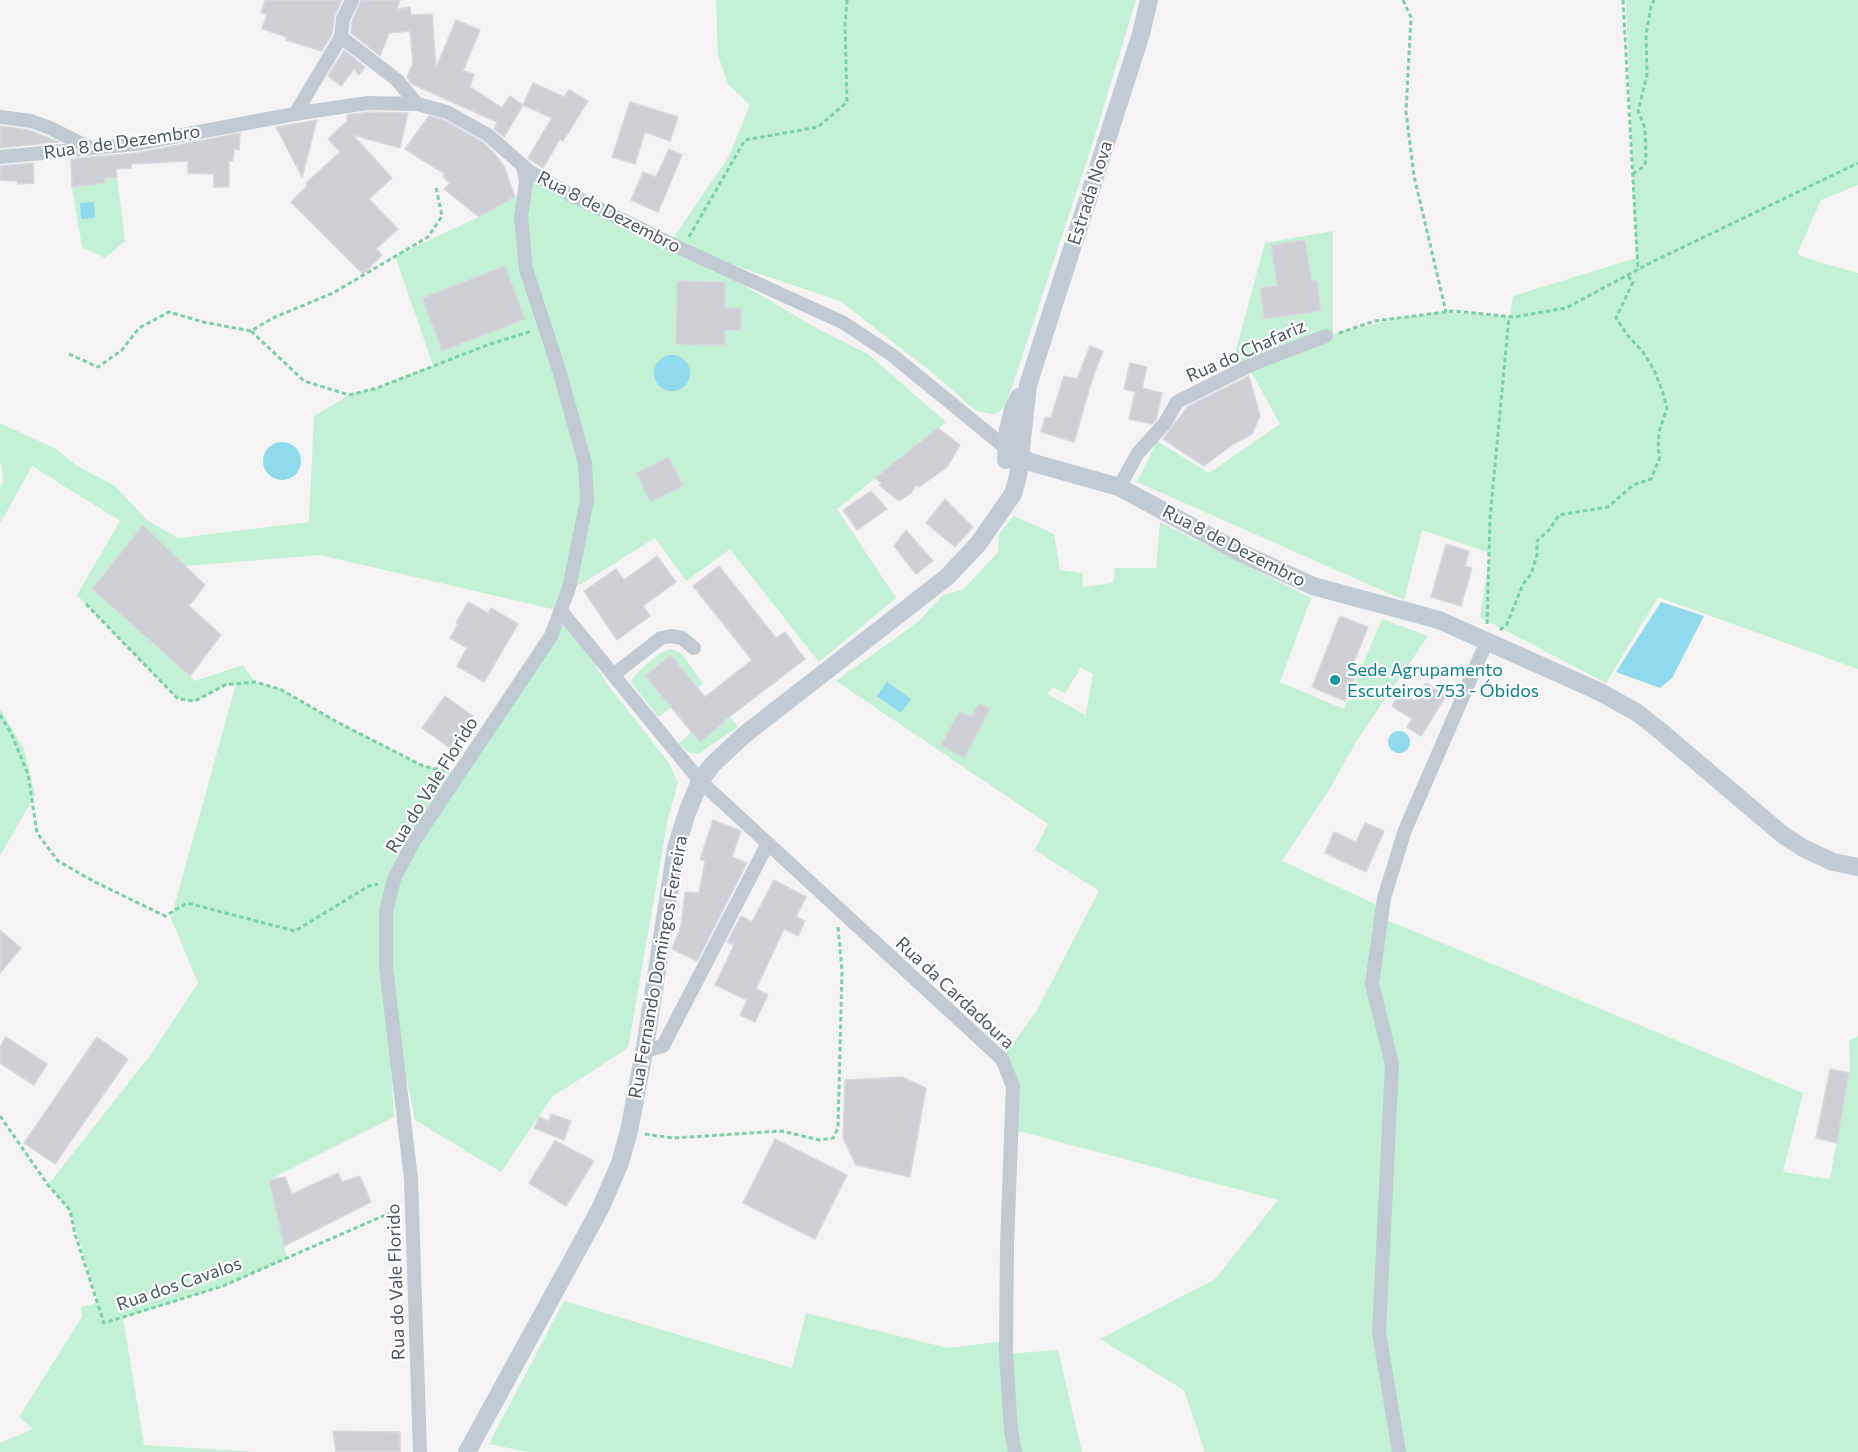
<!DOCTYPE html>
<meta charset="utf-8">
<style>
body{margin:0}
canvas{display:block;background:#f5f3f3}
</style>
<canvas width="1858" height="1452"></canvas>
<script>
const c = document.querySelector('canvas').getContext('2d');
c.lineJoin = 'round';
function paint(path, color) { c.fillStyle = color; c.fill(path, 'evenodd'); }
const shape = rows => new Path2D(rows.map(r => 'M' + r).join(''));
function trace(path, color, width, dash) { c.strokeStyle = color; c.lineWidth = width; c.lineCap = dash ? 'butt' : 'round'; c.setLineDash(dash || []); c.stroke(path); }
function drawText(font, color, halo, rows, align = 'center') {
  c.font = font + ' Commissioner,sans-serif'; c.lineWidth = 4.5; c.setLineDash([]); c.textBaseline = 'middle'; c.strokeStyle = halo; c.fillStyle = color; for (const [text, x, y, turn = 0] of rows) {
    c.save(); c.translate(x, y); c.rotate((+turn || 0) * Math.PI / 180); c.textAlign = isNaN(turn) ? turn : align; if (halo) c.strokeText(text, 0, 0); c.fillText(text, 0, 0); c.restore();
  }
}
paint(shape([
 [716,0,1136,0,1093,142,1006,405,998,413,992,414,976,411,934,374,840,301,677,246,818,329,868,354,946,422,837,509,896,598,819,662,730,549,686,581,655,538,581,584,569,588,562,611,607,684,669,763,678,783,668,818,628,1048,552,1097,501,1172,415,1120,386,974,394,1117,269,1180,287,1259,223,1286,123,1318,144,1445,256,1452,0,1452,0,1443,33,1429,19,1417,82,1317,81,1307,97,1303,99,1306,70,1210,48,1185,152,1053,198,983,171,918,236,684,225,685,195,701,178,699,77,595,120,521,32,466,0,524,0,488,3,482,2,466,0,464,0,423,56,449,77,466,115,486,147,520,178,538,309,522,314,416,349,395,377,388,433,365,395,256,479,217,516,197,524,196,529,171,670,243,729,156,750,105,728,84,718,55],
 [143,526,185,566,320,555,561,611,458,774,423,766,337,722,280,689,255,682,243,665,195,681,92,589],
 [1626,0,1858,0,1858,185,1821,200,1797,254,1816,261,1858,273,1858,669,1658,597,1606,683,1480,617,1490,553,1422,530,1404,600,1137,482,1157,441,1209,473,1280,424,1249,368,1229,376,1265,243,1333,231,1333,334,1405,317,1446,312,1510,317,1513,296,1636,258],
 [117,177,125,241,105,258,82,247,72,187,105,183,105,178],
 [1014,516,1054,534,1060,570,1083,573,1082,587,1113,583,1115,568,1156,568,1160,522,1311,598,1280,682,1344,709,1382,619,1428,636,1358,739,1330,788,1282,861,1373,903,1383,909,1382,918,1803,1093,1783,1172,1830,1179,1850,1067,1849,1041,1858,1036,1858,1452,1205,1452,1184,1390,1100,1339,1215,1279,1278,1200,1011,1129,1013,1086,1002,1059,1037,1010,1099,891,1035,850,1048,824,836,681,919,621,943,595,963,590,998,552,999,534],
 [1077,666,1093,674,1085,719,1085,715,1048,694,1052,687,1065,693,1080,669],
 [671,649,682,654,703,684,658,717,631,682,635,675,650,661,661,653],
 [710,692,738,727,698,754,688,752,679,743,692,732,700,742,725,723,704,696],
 [0,709,24,749,35,795,0,856],
 [564,1301,792,1368,806,1313,948,1348,1006,1341,1006,1354,1058,1350,1082,1452,528,1452,489,1444]
]), '#c3f1d5');
paint(shape([
 [94,202,95,218,81,219,80,203],
 '654 373a18 18 0 1 1 36 0a18 18 0 1 1-36 0Z',
 '263 461a19 19 0 1 1 38 0a19 19 0 1 1-38 0Z',
 [1661,602,1704,616,1672,678,1660,688,1616,672],
 [887,682,911,699,901,713,877,696],
 '1388 742a11 11 0 1 1 22 0a11 11 0 1 1-22 0Z'
]), '#90daee');
const building = shape([
 [265,0,342,0,335,15,332,34,322,51,286,40,287,37,262,29,267,14,261,13,265,0],
 [361,0,400,0,397,9,410,7,411,15,432,14,436,68,456,20,480,30,463,71,474,74,470,87,502,108,510,96,523,105,504,137,494,129,497,122,412,84,407,77,413,63,410,31,389,33,380,56,351,33,352,21,361,0],
 [344,50,365,67,359,75,354,69,341,86,328,76,344,50],
 [533,83,564,97,569,90,588,101,563,141,560,139,543,168,528,158,552,118,523,105,533,83],
 [630,102,678,117,670,141,645,132,635,164,612,157,630,102],
 [369,112,408,113,400,148,353,135,392,178,369,199,398,229,376,249,382,255,363,274,291,202,307,186,306,183,340,152,328,139,347,121,347,115,369,112],
 [429,116,444,120,483,142,494,153,504,166,515,197,479,217,444,189,450,183,443,177,445,174,405,149,429,116],
 [317,120,302,177,276,127,317,120],
 [0,126,29,130,59,142,0,148,0,126],
 [240,133,239,150,234,149,233,161,229,161,229,187,214,187,214,174,188,173,188,161,131,164,131,168,116,169,117,177,105,178,105,183,72,187,71,159,137,153,240,133],
 [669,149,682,155,658,212,631,200,643,172,656,177,669,149],
 [33,163,34,183,18,184,17,181,0,180,0,166,33,163],
 [1305,240,1312,281,1317,280,1321,311,1264,319,1260,288,1277,286,1271,245,1305,240],
 [505,266,525,319,442,351,422,298,505,266],
 [677,281,725,282,725,308,741,308,741,330,725,330,725,345,676,344,677,281],
 [1090,346,1103,351,1092,380,1074,442,1041,432,1045,417,1051,418,1064,376,1077,379,1090,346],
 [1130,363,1147,367,1142,388,1162,393,1156,420,1152,424,1129,419,1135,392,1124,389,1130,363],
 [1249,376,1260,416,1252,434,1232,445,1204,466,1163,439,1188,406,1249,376],
 [938,428,960,445,947,467,919,487,916,485,911,493,899,501,879,485,882,483,875,478,938,428],
 [669,457,683,486,650,502,636,473,669,457],
 [871,491,887,509,857,530,843,510,871,491],
 [945,499,973,527,955,547,926,523,945,499],
 [143,525,205,585,189,606,221,635,190,676,92,589,143,525],
 [906,530,933,561,916,574,894,546,906,530],
 [1446,544,1469,551,1465,566,1472,568,1461,606,1431,597,1446,544],
 [657,556,676,582,643,606,650,616,617,640,584,591,616,569,624,580,657,556],
 [719,566,776,638,785,632,805,659,724,721,725,722,700,742,645,676,671,655,705,697,752,660,693,586,719,566],
 [468,602,488,613,491,608,518,624,484,682,457,666,467,648,450,638,458,624,456,623,468,602],
 [1340,616,1368,627,1351,669,1358,672,1345,701,1312,687,1340,616],
 [1426,683,1446,696,1421,736,1407,727,1412,719,1392,706,1401,692,1415,701,1426,683],
 [445,696,473,716,450,748,422,728,445,696],
 [979,703,990,709,964,758,941,745,960,711,971,717,979,703],
 [713,820,741,831,732,857,747,863,697,961,672,949,681,926,685,892,699,893,705,861,700,859,713,820],
 [1365,823,1384,831,1366,872,1325,853,1334,832,1356,842,1365,823],
 [774,880,806,897,796,917,805,921,798,936,784,929,756,989,768,995,755,1022,740,1015,747,1000,715,985,734,945,727,942,741,916,752,922,774,880],
 [0,930,21,948,0,973,0,930],
 [6,1037,47,1064,34,1085,0,1063,0,1047,6,1037],
 [97,1037,128,1059,55,1164,24,1143,97,1037],
 [1830,1069,1849,1073,1837,1143,1816,1138,1830,1069],
 [902,1077,926,1088,910,1177,856,1165,843,1138,845,1080,902,1077],
 [551,1114,571,1121,564,1140,534,1128,539,1117,549,1121,551,1114],
 [775,1139,847,1175,815,1239,743,1203,775,1139],
 [555,1141,594,1161,566,1206,529,1183,555,1141],
 [338,1173,342,1182,360,1176,371,1202,284,1246,269,1180,285,1177,292,1194,338,1173],
 [333,1431,400,1432,400,1452,336,1452,333,1431]
]);
paint(building, '#cdcfd5');
trace(building, '#d7d9de', 1.5);
trace(shape([
 [1403,0,1411,17,1406,112,1414,176,1446,312],
 [1623,0,1638,270],
 [1633,174,1644,166,1646,160,1645,128,1638,111,1647,75,1646,35,1651,7,1654,0],
 [689,237,745,140,818,127,847,102,845,24,847,0],
 [251,331,304,381,349,395,377,388,490,344,532,331],
 [1339,333,1375,321,1453,311,1514,317,1566,308,1650,263,1858,163],
 [69,354,98,367,122,350,139,328,169,312,203,322,251,331,273,318,333,293,428,237,442,216,436,187],
 [86,604,178,699,195,701,225,685,255,682,280,689,337,722,423,766,445,771],
 [1487,624,1490,518,1509,317],
 [1500,630,1507,624,1523,584,1531,574,1537,555,1537,541,1549,530,1559,515,1608,507,1633,485,1651,479,1660,457,1658,449,1659,432,1667,408,1663,393,1654,370,1643,352,1628,336,1616,318,1633,282,1627,275],
 [0,715,11,733,28,774,37,833,58,861,95,882,165,916,187,903,295,931,369,886,378,884],
 [0,1116,48,1185,70,1210,75,1234,104,1323,223,1286,399,1209],
 [645,1134,673,1138,782,1131,819,1140,833,1138,838,1128,842,971,838,927]
]), '#7ad0a6', 3, [4.5, 3]);
trace(shape([
 [341,37,397,80,417,104],
 [295,114,341,37,343,19,352,0],
 [0,117,31,121,50,128,88,147],
 [0,157,135,144,300,113,368,103,417,104,447,112,488,135,529,171,569,194,684,250,842,322,892,355,1006,448],
 [1119,487,1138,453,1165,423,1177,402,1255,363,1326,336],
 [561,611,700,781,1002,1059,1013,1086,1007,1244,1006,1354,1011,1430,1015,1452],
 [613,675,661,638,671,636,682,638,694,648],
 [645,1047,652,1049,663,1046,767,845],
 [420,1452,411,1179,386,967,386,912,394,879,414,841,551,636,569,588,587,500,585,463,559,370,526,269,521,217,526,182,523,166],
 [1399,1452,1379,1332,1392,1064,1372,984,1384,898,1405,830,1487,641]
]), '#c1cad2', 14);
trace(shape([
 [1006,448,1030,462,1119,487,1239,552,1313,586,1439,620,1598,691,1636,712,1658,729,1783,835,1803,848,1833,862,1858,867],
 [1006,460,1008,430,1013,410,1019,397],
 [467,1452,600,1209,620,1163,629,1131,645,1047,676,848,687,813,700,781,712,765,744,735,947,577,978,544,1013,494,1018,476,1028,385,1141,34,1149,0]
]), '#c1cbd6', 18);
for (const [x, y, r, color] of [
 [1335,680,6,"#0f9aa8"]
]) { const dot = new Path2D(); dot.arc(x, y, r, 0, 2 * Math.PI); c.fillStyle = color; c.fill(dot); trace(dot, '#fff', 2); }
drawText('18px', '#4a5661', '#fff', [
 ["Rua 8 de Dezembro",122,142,-8],
 ["Estrada Nova",1090,193,-72],
 ["Rua 8 de Dezembro",609,212,27],
 ["Rua do Chafariz",1246,351,-24],
 ["Rua 8 de Dezembro",1234,546,27],
 ["Rua do Vale Florido",432,785,-58],
 ["Rua Fernando Domingos Ferreira",658,967,-80],
 ["Rua da Cardadoura",955,993,43],
 ["Rua do Vale Florido",396,1282,-92],
 ["Rua dos Cavalos",179,1284,-19]
]);
drawText('18px', '#0d838f', '#fff', [
 ["Sede Agrupamento",1347,670],
 ["Escuteiros 753 - Óbidos",1347,691]
], 'left');
</script>
